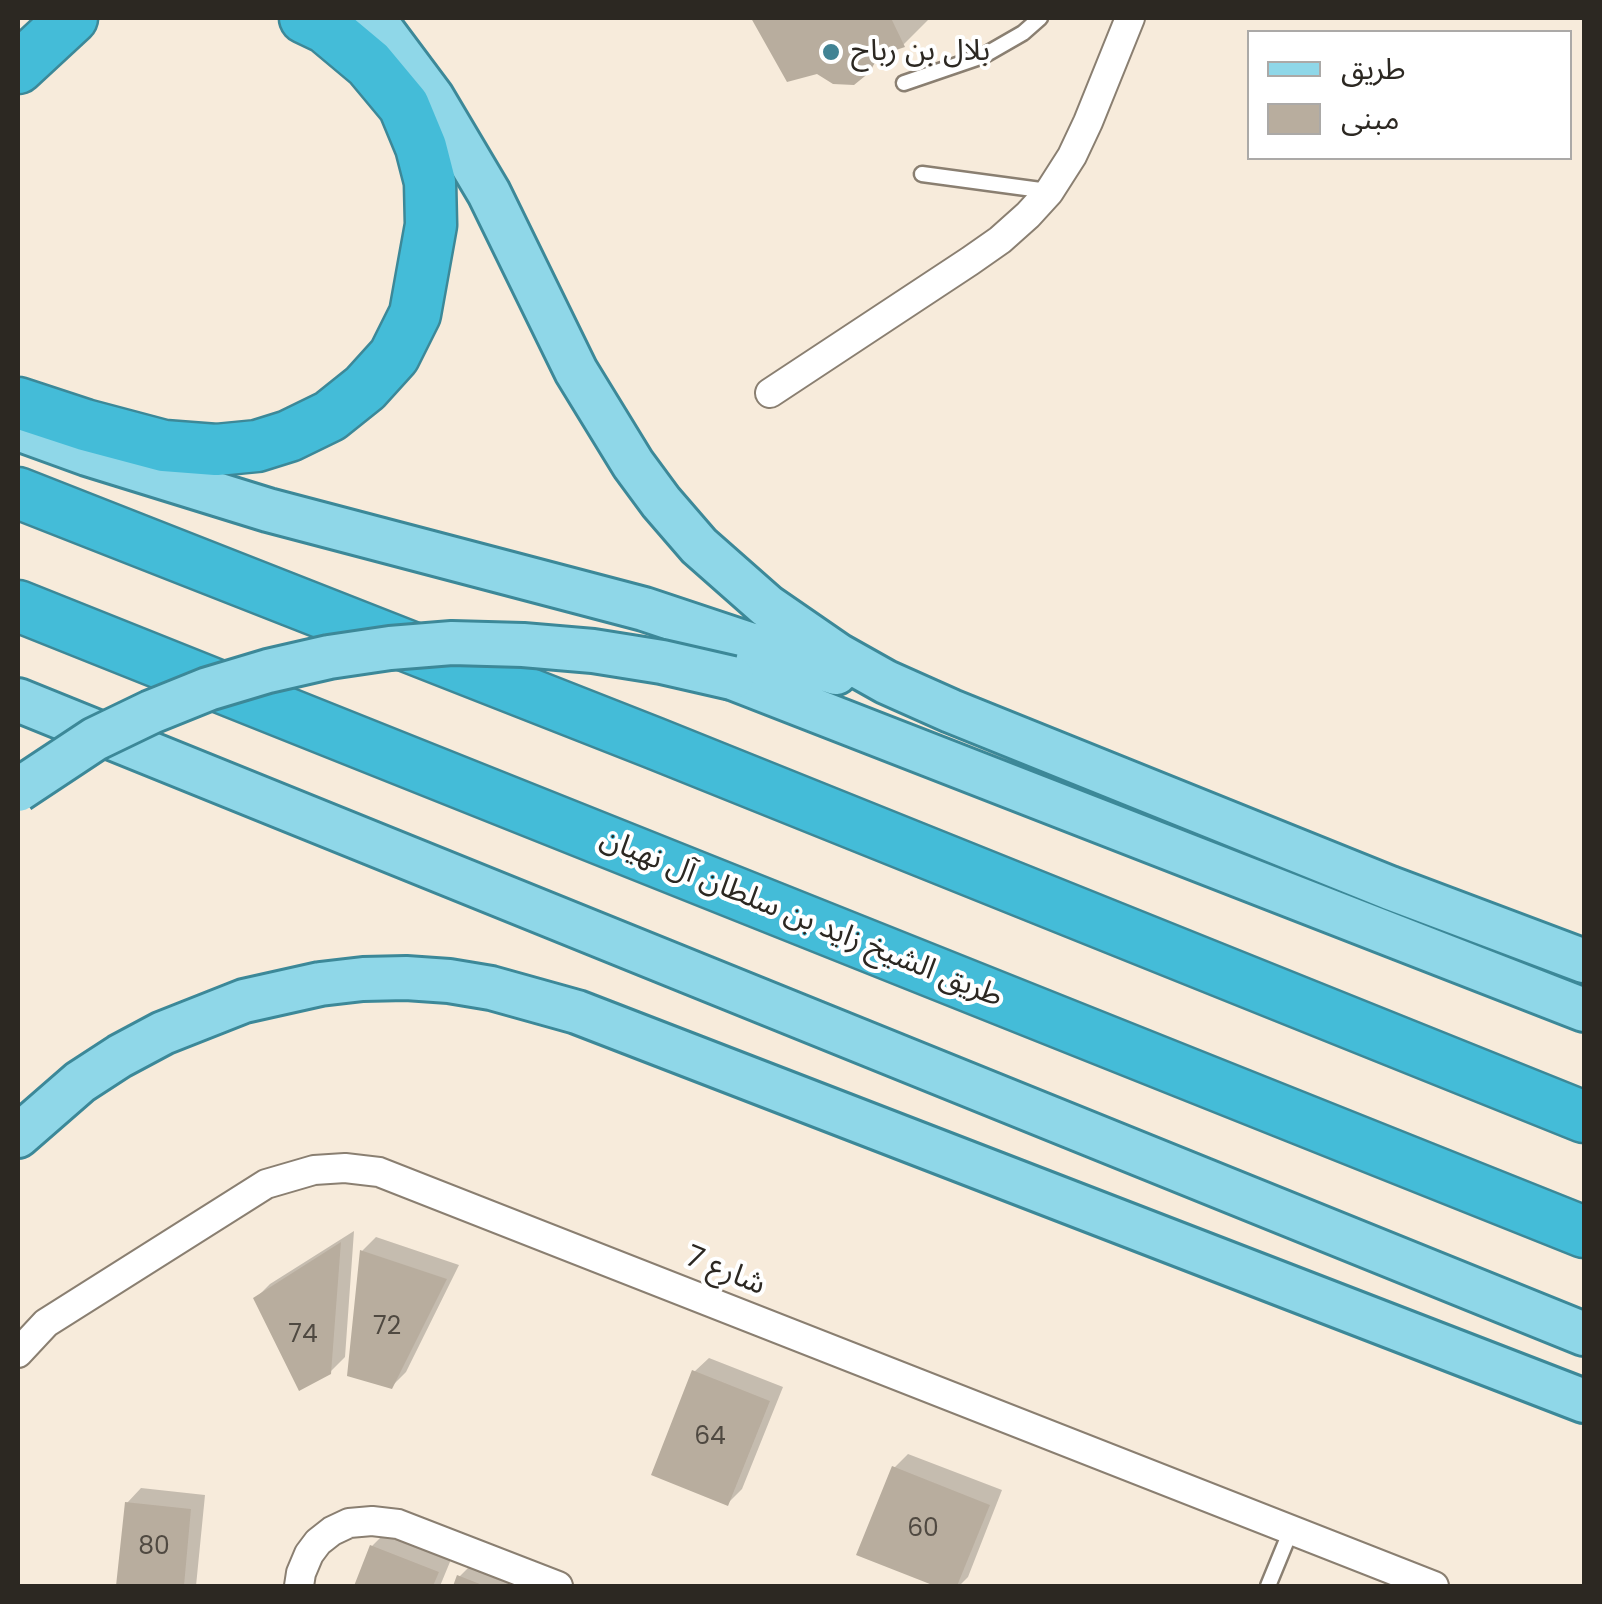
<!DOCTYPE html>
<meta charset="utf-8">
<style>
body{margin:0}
#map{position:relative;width:1602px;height:1604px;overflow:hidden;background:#f7ebdb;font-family:Poppins,"Noto Sans Arabic",sans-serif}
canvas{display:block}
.frame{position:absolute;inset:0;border:20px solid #2c2822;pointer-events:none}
.legend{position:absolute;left:1247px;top:30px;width:325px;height:130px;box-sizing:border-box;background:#fff;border:2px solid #aba9a7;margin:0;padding:12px 18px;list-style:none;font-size:30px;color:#2c2822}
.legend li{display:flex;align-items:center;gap:20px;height:50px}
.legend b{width:50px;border:2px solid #aba9a7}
</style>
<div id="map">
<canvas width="1602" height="1604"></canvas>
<div class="frame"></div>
<ul class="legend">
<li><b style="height:12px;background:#8fd7e8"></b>طريق</li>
<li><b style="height:28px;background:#b8ad9e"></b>مبنى</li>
</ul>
</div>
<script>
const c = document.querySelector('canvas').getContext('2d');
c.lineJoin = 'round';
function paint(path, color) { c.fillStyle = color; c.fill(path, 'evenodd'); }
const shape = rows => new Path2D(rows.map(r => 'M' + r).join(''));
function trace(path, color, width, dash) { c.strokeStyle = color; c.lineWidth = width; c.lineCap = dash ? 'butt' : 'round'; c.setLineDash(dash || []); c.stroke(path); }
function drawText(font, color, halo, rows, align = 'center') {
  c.font = font + ' Poppins,"Noto Sans Arabic",sans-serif'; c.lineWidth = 8; c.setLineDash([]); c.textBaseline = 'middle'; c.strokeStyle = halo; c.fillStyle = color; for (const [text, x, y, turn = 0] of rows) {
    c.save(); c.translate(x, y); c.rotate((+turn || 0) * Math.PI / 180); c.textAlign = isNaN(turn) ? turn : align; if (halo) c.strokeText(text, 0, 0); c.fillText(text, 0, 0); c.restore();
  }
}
paint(shape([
 [754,18,930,18,903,45,888,50,868,70,817,72,788,79],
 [354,1231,345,1357,330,1372,256,1298,270,1284],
 [376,1237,459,1265,406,1372,391,1387,350,1374,362,1251],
 [709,1358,783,1387,742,1489,728,1503,694,1372],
 [908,1454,1002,1490,968,1577,959,1586,941,1586,860,1554,894,1468],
 [141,1488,205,1495,196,1586,119,1586,127,1503],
 [386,1532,452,1557,440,1586,356,1586,372,1546],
 [474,1562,534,1586,456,1586,459,1577]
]), '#0003');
paint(shape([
 [751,18,891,18,905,47,878,56,870,72,854,85,833,84,817,74,787,82],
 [341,1242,331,1374,299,1391,253,1298],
 [360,1250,447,1279,392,1389,347,1376],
 [692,1370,770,1401,728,1506,651,1475],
 [892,1466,990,1505,957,1586,935,1586,856,1555],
 [125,1502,191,1509,184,1586,116,1586],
 [370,1545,439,1572,433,1586,354,1586],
 [457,1575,485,1586,453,1586]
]), '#b8ad9e');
const service = shape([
 [904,83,983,56,1023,33,1040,18],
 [922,174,1048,191],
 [1268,1586,1291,1530]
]);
const minor = shape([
 [770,393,970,261,1000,240,1028,215,1049,192,1072,156,1088,122,1130,18],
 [18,1353,46,1323,266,1184,314,1170,345,1168,379,1172,1434,1586],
 [299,1586,301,1573,309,1554,318,1542,332,1531,349,1523,372,1521,398,1524,558,1586]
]);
const primary = shape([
 [373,18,432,97,489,193,576,371,633,464,661,502,699,546,767,606,838,655,886,682,951,711,1390,888,1584,961],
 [18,429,87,454,268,510,644,609,836,673],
 [732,678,1584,1010],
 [18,700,1584,1334],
 [18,1136,80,1082,120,1056,163,1033,244,1001,320,984,363,979,406,978,449,981,491,988,577,1012,1584,1401]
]);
const motorway = shape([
 [18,68,72,18],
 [18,403,85,425,164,446,216,450,257,446,289,436,330,416,365,388,394,356,415,314,431,225,430,182,421,147,404,106,369,64,326,28,305,18],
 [18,493,654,743,1584,1117],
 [18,606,1584,1232]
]);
trace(service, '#8a7f71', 19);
trace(minor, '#8a7f71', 32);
trace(primary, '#3c8898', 48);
trace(motorway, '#3c8898', 55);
trace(service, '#fff', 14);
trace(minor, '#fff', 28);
trace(primary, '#8fd7e8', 42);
trace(motorway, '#44bcd8', 50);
const primaryBridge = shape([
 [18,790,95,739,151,712,208,689,268,671,329,657,390,648,452,643,523,645,593,651,662,662,732,678]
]);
trace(primaryBridge, '#3c8898', 48, []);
trace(primaryBridge, '#8fd7e8', 42);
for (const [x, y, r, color] of [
 [831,52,10,"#418394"]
]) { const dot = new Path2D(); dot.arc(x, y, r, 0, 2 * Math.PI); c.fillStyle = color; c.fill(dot); trace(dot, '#fff', 4); }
drawText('25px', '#4f4941', null, [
 ["72",387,1328],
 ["74",303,1336],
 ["64",710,1438],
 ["60",923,1530],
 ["80",154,1548]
]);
drawText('30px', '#2c2822', '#fff', [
 ["بلال بن رباح",851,52]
], 'left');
drawText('30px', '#2c2822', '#fff', [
 ["طريق الشيخ زايد بن سلطان آل نهيان",801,919,22],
 ["شارع 7",725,1272,22]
]);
</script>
